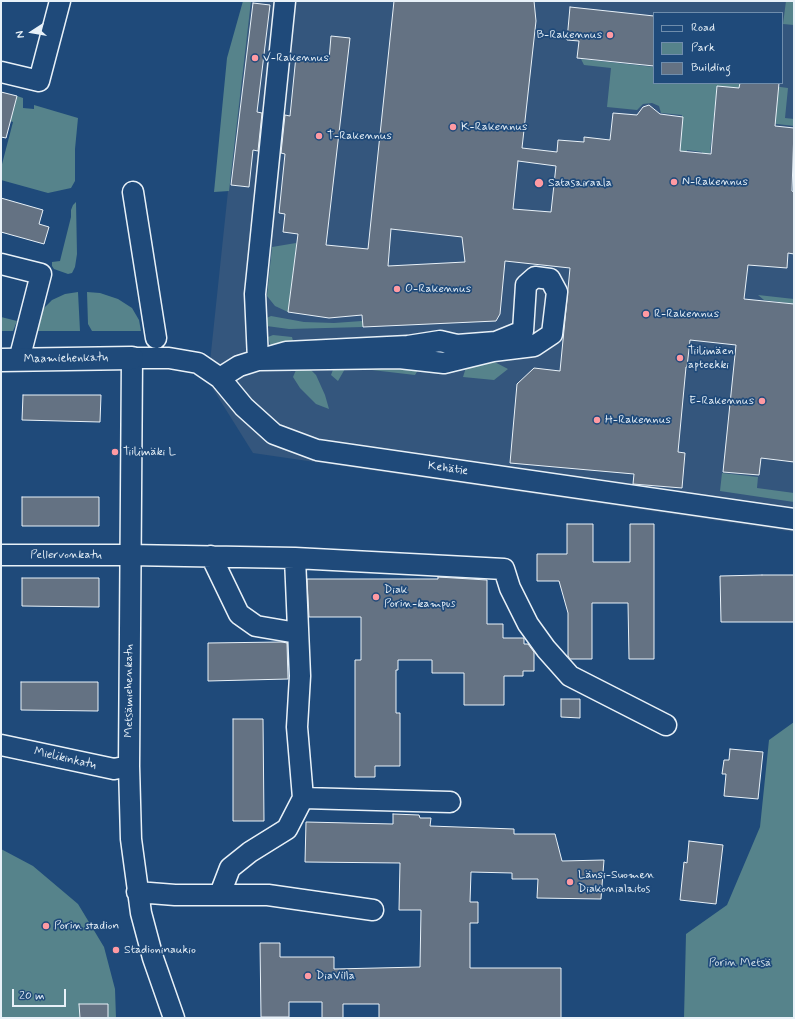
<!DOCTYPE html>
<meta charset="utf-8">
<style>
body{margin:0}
#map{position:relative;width:795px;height:1019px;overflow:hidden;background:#1f4a7a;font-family:Mynerve,sans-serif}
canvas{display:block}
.frame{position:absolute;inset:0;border:2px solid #e8f1f8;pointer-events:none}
.legend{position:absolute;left:653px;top:12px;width:130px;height:72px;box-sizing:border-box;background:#1f4a7a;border:1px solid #6f8dac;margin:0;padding:5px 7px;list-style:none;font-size:12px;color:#e8f1f8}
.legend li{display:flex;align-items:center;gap:8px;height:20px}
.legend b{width:20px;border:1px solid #6f8dac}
.north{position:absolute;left:12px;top:12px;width:40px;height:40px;-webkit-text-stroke:3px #1f4a7a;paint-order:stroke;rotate:258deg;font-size:11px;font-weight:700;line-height:16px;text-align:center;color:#e8f1f8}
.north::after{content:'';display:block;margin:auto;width:14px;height:18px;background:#e8f1f8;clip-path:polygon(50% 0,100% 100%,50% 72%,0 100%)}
.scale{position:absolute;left:12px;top:989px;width:54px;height:18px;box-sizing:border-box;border:2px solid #e8f1f8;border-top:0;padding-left:5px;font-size:12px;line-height:14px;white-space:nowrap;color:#e8f1f8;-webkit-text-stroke:3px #1f4a7a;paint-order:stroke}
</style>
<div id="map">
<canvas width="795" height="1019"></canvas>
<div class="frame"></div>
<ul class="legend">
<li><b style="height:5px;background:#1f4a7a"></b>Road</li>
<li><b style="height:11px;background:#56838b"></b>Park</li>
<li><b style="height:11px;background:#647283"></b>Building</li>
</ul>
<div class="north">N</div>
<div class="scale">20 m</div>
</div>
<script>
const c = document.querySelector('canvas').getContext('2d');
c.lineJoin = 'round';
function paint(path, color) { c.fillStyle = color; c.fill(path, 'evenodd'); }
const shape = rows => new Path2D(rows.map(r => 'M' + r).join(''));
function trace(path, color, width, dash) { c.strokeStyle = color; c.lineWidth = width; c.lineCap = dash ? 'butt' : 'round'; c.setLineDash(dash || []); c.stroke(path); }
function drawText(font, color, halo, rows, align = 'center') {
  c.font = font + ' Mynerve,sans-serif'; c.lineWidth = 3.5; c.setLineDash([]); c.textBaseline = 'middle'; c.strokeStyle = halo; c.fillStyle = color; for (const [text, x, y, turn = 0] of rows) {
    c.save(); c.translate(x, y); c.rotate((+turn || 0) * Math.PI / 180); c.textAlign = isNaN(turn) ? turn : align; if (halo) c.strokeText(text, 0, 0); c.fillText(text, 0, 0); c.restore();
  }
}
paint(shape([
 [248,1,794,1,794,532,253,453,208,381],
 [654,13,782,13,782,83,654,83]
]), '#34567d');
paint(shape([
 [243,1,251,1,229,191,214,192,227,58],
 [786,1,794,1,794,25,783,24],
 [581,59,654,67,654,83,740,83,739,89,717,87,709,162,701,161,702,152,687,150,686,159,678,158,682,115,661,113,659,106,652,103,643,104,637,110,607,107,611,68,584,65],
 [773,86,788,88,785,118,794,119,794,126,769,123],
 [17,96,23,98,23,108,34,109,34,105,78,118,75,149,75,181,71,188,48,193,1,180,1,168,13,122,10,121],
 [76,202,77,254,75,267,72,273,68,274,54,269,52,266,52,262,60,261,71,217,71,210,73,205],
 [296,243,296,249,288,312,275,306,267,296,272,247],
 [78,292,80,331,33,331,42,310,52,300,65,294],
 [87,292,100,293,118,299,132,308,139,320,141,331,92,331,88,324],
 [758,295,794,299,794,304,764,300],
 [271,316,304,322,334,323,362,321,363,327,289,329,259,325,257,322],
 [1,317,17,321,13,331,1,331],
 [273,335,292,337,293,341,284,349,278,349,270,344,268,337],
 [489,359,508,369,494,380,463,377,467,364],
 [359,363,418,370,415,375,346,367,338,381,331,375,334,367],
 [309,368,316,375,325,395,329,409,316,404,300,388,293,377,296,370],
 [722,473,758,477,757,488,794,493,794,502,720,491],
 [794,722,794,1018,684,1018,686,934,727,905,760,827,769,740],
 [1,849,33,866,78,904,104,947,115,989,116,1018,1,1018]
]), '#56838b');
const building = shape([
 [394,1,534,1,536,21,522,148,557,152,558,140,584,142,584,137,610,140,613,113,637,115,643,107,649,105,660,114,683,117,680,151,711,154,717,86,739,88,740,83,779,83,775,126,794,128,792,191,794,192,794,254,788,253,787,268,748,265,744,299,794,304,794,462,761,458,759,475,723,472,736,345,690,340,687,367,686,367,678,452,685,453,682,488,633,484,634,474,510,463,517,384,534,368,560,371,570,268,505,261,500,314,496,321,363,327,362,315,329,318,288,312,298,234,283,232,285,214,279,213,285,154,281,153,285,115,290,116,296,56,329,60,331,36,350,38,326,245,368,249,394,1],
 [518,161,556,166,551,212,513,209,518,161],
 [391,229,462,237,465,262,388,266,391,229],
 [253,3,270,5,257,112,262,113,258,151,253,150,249,187,231,185,253,3],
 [570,7,654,16,654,66,577,58,579,41,567,40,570,7],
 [1,92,17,96,6,138,1,137,1,92],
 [1,198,43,210,39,224,49,227,44,244,1,232,1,198],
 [23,395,101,395,100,422,22,420,23,395],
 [22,497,99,497,99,526,22,526,22,497],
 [567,524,593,524,593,562,630,562,630,524,654,524,654,659,629,659,628,603,592,603,592,659,570,659,568,656,568,613,559,581,537,581,537,554,567,554,567,524],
 [762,575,794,575,794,622,721,622,720,576,762,575],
 [438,577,487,580,487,624,503,624,503,638,524,638,524,644,528,644,534,652,534,671,523,671,523,676,504,676,504,705,464,705,464,673,432,673,432,660,398,660,398,670,396,670,396,713,400,713,400,766,375,766,375,777,355,777,355,660,361,660,361,617,309,617,307,579,438,579,438,577],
 [22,578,99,578,99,607,22,606,22,578],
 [282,642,287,643,288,679,208,681,208,643,282,642],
 [21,682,98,682,98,711,21,710,21,682],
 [561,699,580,699,580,718,561,717,561,699],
 [233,719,263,719,264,821,233,821,233,719],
 [730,749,763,752,758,799,724,796,726,774,722,774,724,760,729,760,730,749],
 [393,814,419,815,420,818,431,818,430,826,514,829,514,834,555,834,562,861,604,860,601,899,537,898,538,879,512,879,512,873,471,872,470,902,478,902,478,923,470,923,470,968,561,968,561,1018,379,1018,379,1004,343,1004,343,1018,322,1018,322,1002,289,1002,289,1017,261,1017,260,943,280,943,280,957,334,957,334,969,420,967,421,910,399,910,400,863,305,862,306,822,393,824,393,814],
 [689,841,723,845,716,904,680,900,684,862,687,863,689,841],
 [79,1004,108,1004,108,1018,80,1018,79,1004]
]);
paint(building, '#647283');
trace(building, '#e8f1f8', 1);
const minor = shape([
 [1,72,39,81,60,1],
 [133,192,156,338],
 [1,264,41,274,19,360],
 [258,360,255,294,285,1],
 [220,378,239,366,258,360,286,352,408,346,440,341,457,345,496,342,523,331,526,285,535,277,550,279,557,292,552,334,534,346,493,351,444,363,399,358,258,360],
 [1,555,130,555,295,558,504,569,510,588,528,624,546,649,570,676,666,725],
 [211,556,239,614,256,626,297,633],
 [1,745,114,769,129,766],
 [303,798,450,802],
 [137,892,175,895,268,895,373,910],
 [220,894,230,868,250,852,287,829,303,798,297,727,300,676,295,558],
 [174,1018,153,958,141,913,131,839,129,766,132,358,169,358,198,363,220,378,244,407,274,434,317,450,794,519]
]);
const major = shape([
 [1,360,132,358]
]);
trace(minor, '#e8f1f8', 23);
trace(major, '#e8f1f8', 25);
trace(minor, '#1f4a7a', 20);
trace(major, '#1f4a7a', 22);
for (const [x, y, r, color] of [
 [610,35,4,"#ff9aa2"],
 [255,58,4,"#ff9aa2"],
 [453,127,4,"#ff9aa2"],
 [319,136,4,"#ff9aa2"],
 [674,182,4,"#ff9aa2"],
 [539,183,5,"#ff9aa2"],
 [397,289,4,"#ff9aa2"],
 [646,314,4,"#ff9aa2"],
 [680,358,4,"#ff9aa2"],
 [762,401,4,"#ff9aa2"],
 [597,420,4,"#ff9aa2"],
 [115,452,4,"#ff9aa2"],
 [376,597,4,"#ff9aa2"],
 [570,882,4,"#ff9aa2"],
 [46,926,4,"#ff9aa2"],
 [116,950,4,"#ff9aa2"],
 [308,976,4,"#ff9aa2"]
]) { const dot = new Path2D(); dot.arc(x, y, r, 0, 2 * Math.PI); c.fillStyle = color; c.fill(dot); trace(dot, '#1f4a7a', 1.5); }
drawText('12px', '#e8f1f8', '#1f4a7a', [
 ["B-Rakennus",602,35,"right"],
 ["V-Rakennus",263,58],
 ["K-Rakennus",461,127],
 ["T-Rakennus",327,136],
 ["N-Rakennus",682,182],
 ["Satasairaala",548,183],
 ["O-Rakennus",405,289],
 ["R-Rakennus",654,314],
 ["Tiilimäen",688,351],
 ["apteekki",688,365],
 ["E-Rakennus",754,401,"right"],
 ["H-Rakennus",605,420],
 ["Tiilimäki L",123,452],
 ["Diak",384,590],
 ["Porin-kampus",384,604],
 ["Länsi-Suomen",578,875],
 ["Diakonialaitos",578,889],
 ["Porin stadion",54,926],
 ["Stadioninaukio",124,950],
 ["DiaVilla",316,976]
], 'left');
drawText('12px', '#e8f1f8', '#1f4a7a', [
 ["Maamiehenkatu",66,359,-1],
 ["Kehätie",448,469,8],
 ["Pellervonkatu",66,555],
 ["Metsämiehenkatu",129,691,-90],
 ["Mielikinkatu",65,759,13]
]);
drawText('12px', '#d2e0e8', '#1f4a7a', [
 ["Porin Metsä",740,963]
]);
</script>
